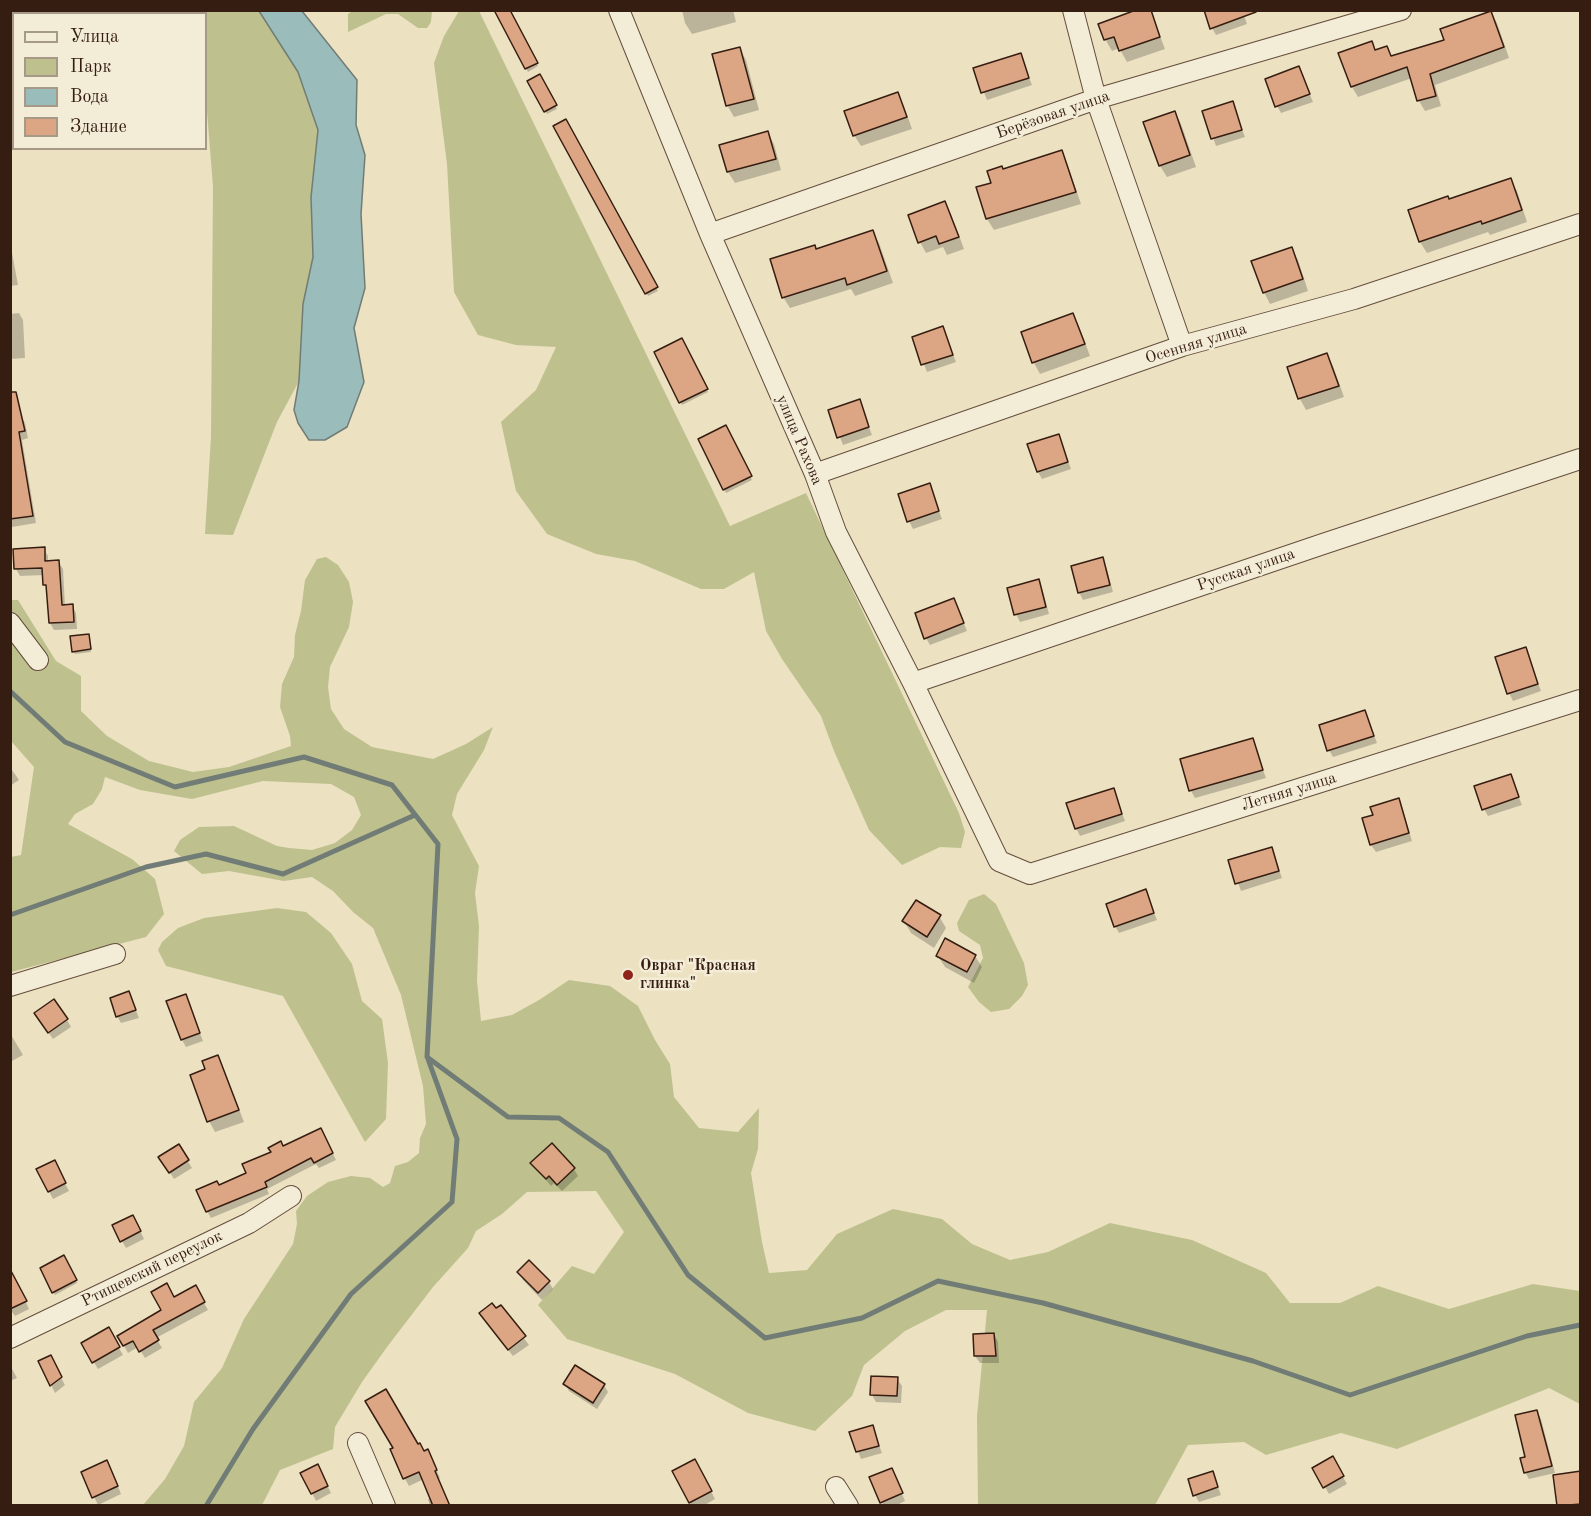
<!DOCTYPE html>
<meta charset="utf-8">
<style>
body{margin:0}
#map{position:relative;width:1591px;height:1516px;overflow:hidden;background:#ece1c1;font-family:"Old Standard TT",serif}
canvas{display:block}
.frame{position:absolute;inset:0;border:12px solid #361d11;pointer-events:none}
.legend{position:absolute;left:12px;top:12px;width:195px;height:138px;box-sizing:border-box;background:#f3ecd7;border:2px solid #a79988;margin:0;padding:8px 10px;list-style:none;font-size:18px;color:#361d11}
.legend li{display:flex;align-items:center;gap:12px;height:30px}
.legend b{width:30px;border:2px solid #a79988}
</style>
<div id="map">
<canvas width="1591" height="1516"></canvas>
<div class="frame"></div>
<ul class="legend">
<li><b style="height:8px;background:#f3ecd7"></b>Улица</li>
<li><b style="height:16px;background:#bec18e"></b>Парк</li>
<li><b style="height:16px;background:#9abcba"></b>Вода</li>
<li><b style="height:16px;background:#dca684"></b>Здание</li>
</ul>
</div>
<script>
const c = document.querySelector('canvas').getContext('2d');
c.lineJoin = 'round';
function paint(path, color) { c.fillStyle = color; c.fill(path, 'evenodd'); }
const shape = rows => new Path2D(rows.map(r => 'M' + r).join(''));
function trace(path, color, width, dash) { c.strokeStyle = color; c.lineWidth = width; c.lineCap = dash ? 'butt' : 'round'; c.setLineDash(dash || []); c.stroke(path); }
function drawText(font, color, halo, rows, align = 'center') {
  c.font = font + ' "Old Standard TT",serif'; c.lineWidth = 5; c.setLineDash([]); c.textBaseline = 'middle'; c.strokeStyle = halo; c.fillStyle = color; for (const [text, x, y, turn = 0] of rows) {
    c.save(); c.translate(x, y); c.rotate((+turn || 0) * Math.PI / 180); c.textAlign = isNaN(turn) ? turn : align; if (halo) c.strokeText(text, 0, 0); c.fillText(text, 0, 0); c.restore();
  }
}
paint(shape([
 [354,10,432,10,432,11,431,22,427,28,418,28,398,14,386,14,348,32,348,14],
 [178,11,259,11,298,72,318,130,311,197,313,257,303,304,299,381,277,422,233,535,205,534,211,437,213,187,206,99,206,14,179,13],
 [459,11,479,11,730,526,806,493,959,813,965,832,961,848,940,847,902,865,869,830,834,751,821,716,782,659,766,631,754,572,724,589,701,589,635,561,596,554,547,534,516,491,501,422,536,390,556,347,516,345,478,335,454,292,447,164,434,63,444,36],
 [326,557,338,565,349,582,353,602,349,627,330,667,328,687,331,709,344,729,372,747,433,759,466,744,493,727,484,750,457,794,452,815,479,866,475,893,479,926,477,981,481,1021,512,1015,539,1000,569,980,610,986,638,1006,655,1040,670,1064,674,1097,699,1128,738,1132,759,1108,758,1149,751,1173,762,1242,769,1273,807,1270,837,1234,893,1209,942,1219,972,1244,1010,1260,1048,1252,1110,1223,1192,1240,1266,1273,1290,1303,1340,1303,1378,1286,1449,1309,1533,1284,1580,1291,1580,1404,1549,1388,1397,1449,1341,1433,1266,1455,1244,1442,1188,1445,1155,1505,978,1505,977,1416,987,1310,946,1310,905,1331,864,1365,852,1396,815,1431,748,1413,675,1374,567,1339,538,1305,572,1266,594,1274,624,1232,596,1191,527,1192,502,1214,476,1231,468,1248,433,1287,387,1347,362,1382,335,1427,333,1449,280,1470,262,1505,143,1505,165,1479,184,1446,194,1402,222,1368,244,1319,293,1244,297,1224,296,1211,307,1196,328,1182,351,1176,370,1178,383,1187,390,1183,395,1166,408,1162,419,1153,420,1138,426,1124,423,1086,401,995,373,928,353,912,333,891,312,877,284,881,229,871,202,874,174,851,180,840,199,827,234,826,277,846,289,848,312,850,335,843,352,830,361,815,354,797,331,784,263,781,192,799,140,790,105,777,102,789,93,804,75,814,68,824,132,859,155,879,164,914,146,937,11,972,11,857,21,855,34,767,11,741,11,600,18,600,56,661,81,676,81,711,107,736,149,761,193,772,229,767,291,746,290,736,280,707,282,684,294,657,295,635,301,611,305,580,317,559],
 [984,894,996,904,1024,963,1028,985,1022,996,1009,1009,991,1012,979,1002,968,987,983,958,980,945,959,931,957,923,969,900],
 [277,908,306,912,331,933,352,964,362,1001,382,1019,388,1063,386,1119,365,1142,283,996,166,966,158,950,162,942,178,928,204,918]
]), '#bec18e');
const water = shape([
 [259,11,302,11,357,80,356,125,365,155,361,214,365,288,354,328,364,382,347,427,325,440,309,440,298,423,294,410,299,381,303,304,313,257,311,197,318,130,298,72,259,11]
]);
paint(water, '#9abcba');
trace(water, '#727c76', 1.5);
paint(shape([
 [495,10,509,10,538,66,528,72],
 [682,10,733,10,736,22,692,34,685,23],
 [1150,10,1165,49,1127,62,1119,48,1112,51,1105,39],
 [1242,10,1247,24,1216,35,1212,28],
 [1491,12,1497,23,1509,58,1435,85,1441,106,1425,111,1419,101,1412,78,1358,97,1352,87,1371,43,1376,51,1392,58,1446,41],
 [740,49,746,60,759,110,734,117,727,105],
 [1020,55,1032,85,987,100,975,69],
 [1299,68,1313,102,1281,113,1277,106],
 [539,76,557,109,547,114,529,81],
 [898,94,904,106,912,129,861,146,854,135],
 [1232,103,1245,137,1216,146,1204,112],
 [1174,112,1181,124,1196,167,1167,177,1160,166,1145,123],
 [565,121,658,291,648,296,555,127],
 [768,133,774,144,781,170,735,183,728,172],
 [1061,152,1067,163,1081,204,994,230,987,219,978,188,993,184,1003,171],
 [1510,180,1517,191,1527,222,1490,235,1488,232,1427,253,1420,242,1410,211,1449,201],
 [945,203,951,214,964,249,947,255,943,247,926,253,920,242],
 [872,232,879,243,893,283,855,296,851,289,790,308,783,297,816,251],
 [10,242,18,285,10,286],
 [1291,248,1298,260,1308,291,1270,304,1264,292],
 [19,313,23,320,25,358,10,359,10,314],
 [1073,315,1079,326,1090,356,1040,374,1034,363,1023,333],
 [943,328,956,362,927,372,914,338],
 [681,340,708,392,682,405,656,353],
 [1327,355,1333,366,1344,397,1306,410,1300,399,1289,368],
 [859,401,872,435,843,445,830,411],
 [21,416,25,423,28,438,22,440,36,523,12,527,10,524,10,418],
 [726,427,752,480,726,493,700,440],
 [1058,435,1071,469,1042,479,1038,472],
 [929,485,942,519,913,529,909,521],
 [44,549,48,556,48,562,58,561,63,569,65,606,72,606,76,613,77,629,54,630,50,623,48,590,45,585,44,575,20,576,16,569,14,551],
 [1102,559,1106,566,1113,592,1083,600,1079,592],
 [1038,581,1042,588,1049,614,1020,622,1016,614],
 [954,599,967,631,930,645,926,638],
 [88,635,91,652,75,654,73,651],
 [1525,649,1541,691,1513,701,1509,693],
 [1365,711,1377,743,1333,757,1329,750],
 [1252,740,1266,778,1195,798,1191,791,1182,760],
 [10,767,19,780,10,786],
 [1510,776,1522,805,1488,816,1484,809],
 [1113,789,1125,821,1080,836,1076,828],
 [1398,800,1402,807,1412,841,1376,852,1371,845,1375,816],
 [1271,848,1282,878,1241,891,1230,861],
 [1145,891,1157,920,1119,933,1115,926],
 [939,916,946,928,934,948,911,933,904,921],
 [938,956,975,956,982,967,974,983,945,967],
 [129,993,139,1018,121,1023,117,1016],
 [185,996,203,1041,186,1047,182,1040],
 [67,1020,71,1027,53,1039,40,1021],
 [10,1033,23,1055,10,1062],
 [217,1057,223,1068,244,1122,215,1132,209,1121,207,1070],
 [324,1136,336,1160,319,1168,316,1164,267,1189,269,1194,211,1218,207,1211,218,1187,248,1174,273,1152],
 [178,1146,192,1168,174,1179,160,1157],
 [532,1163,574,1169,578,1176,562,1191,554,1183,551,1186],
 [38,1170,58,1170,69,1191,53,1199],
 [137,1224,144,1239,126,1248,122,1241],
 [64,1257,77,1283,55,1295,42,1269],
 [529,1262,549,1282,553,1289,542,1300,523,1280,519,1272],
 [195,1287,208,1310,156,1338,162,1348,145,1358,138,1347,128,1353,119,1337,163,1311,173,1299],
 [20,1289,29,1309,15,1316,10,1309],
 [500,1307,529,1345,513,1356,485,1321],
 [108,1329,123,1355,98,1369,83,1344],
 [994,1334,998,1342,999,1363,980,1363,975,1356,974,1335],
 [50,1357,65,1385,55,1393,40,1362],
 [10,1365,17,1378,10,1381],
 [897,1379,902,1386,901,1403,876,1402,872,1395],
 [565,1384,604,1385,608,1392,597,1409,569,1391],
 [1537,1411,1541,1419,1555,1473,1529,1479,1525,1472],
 [872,1427,882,1453,861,1459,851,1433],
 [417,1445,431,1458,440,1478,438,1479,450,1506,430,1506,428,1499,432,1498,424,1479,409,1486,405,1479,392,1450],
 [1332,1458,1347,1484,1329,1494,1314,1468],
 [695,1461,715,1499,703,1506,692,1506,674,1472],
 [111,1469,121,1494,98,1505,83,1473],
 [1212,1472,1221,1495,1199,1502,1195,1495],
 [321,1473,331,1493,316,1501,312,1493],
 [895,1477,905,1501,895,1506,884,1506,882,1502]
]), '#0003');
trace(shape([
 [10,691,65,742,175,787,304,757,392,785,438,844,427,1057,508,1117,559,1118,608,1152,688,1275,765,1338,862,1318,938,1281,1043,1303,1253,1361,1350,1395,1527,1336,1580,1325],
 [10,915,146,867,206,854,283,874,415,815],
 [206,1506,253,1429,351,1294,452,1202,457,1139,428,1059]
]), '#727c76', 5);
const building = shape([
 [494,10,510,10,538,63,525,69,494,10],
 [1136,10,1151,10,1160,37,1119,51,1114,37,1104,40,1098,24,1136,10],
 [1204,10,1256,10,1256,12,1210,29,1204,10],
 [1491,11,1504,47,1430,74,1436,96,1417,101,1407,67,1351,87,1338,53,1372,41,1375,50,1387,46,1391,56,1444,40,1440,29,1491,11],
 [740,47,754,99,726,106,712,54,740,47],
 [1021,53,1029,78,981,93,973,68,1021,53],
 [1299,66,1310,94,1275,107,1265,79,1299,66],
 [540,74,557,105,544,112,527,81,540,74],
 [898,92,907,117,853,136,844,111,898,92],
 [1233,101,1242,130,1211,139,1202,111,1233,101],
 [1175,111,1190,155,1159,166,1143,122,1175,111],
 [566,119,658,287,645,294,553,126,566,119],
 [768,131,776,159,727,172,719,145,768,131],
 [1062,150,1076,192,986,219,976,187,991,183,987,171,1002,166,1003,169,1062,150],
 [1511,178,1522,210,1482,224,1481,221,1419,242,1408,210,1448,196,1449,199,1511,178],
 [945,201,959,237,939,244,936,236,918,243,908,215,945,201],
 [873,230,887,271,847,285,845,278,782,298,770,259,815,245,816,249,873,230],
 [1292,247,1303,279,1263,293,1251,261,1292,247],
 [1073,313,1085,344,1032,363,1021,332,1073,313],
 [943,326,953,355,921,365,912,337,943,326],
 [682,338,708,389,679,403,654,352,682,338],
 [1327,353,1339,386,1298,399,1287,367,1327,353],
 [10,392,16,392,25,431,19,432,33,516,10,519,10,392],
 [860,399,869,427,837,438,828,410,860,399],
 [726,425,752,476,723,490,698,439,726,425],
 [1059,434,1068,462,1037,472,1027,444,1059,434],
 [930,483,939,511,907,522,898,494,930,483],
 [45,547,45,561,59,560,62,605,73,604,74,622,49,623,46,585,43,585,42,568,14,569,13,549,45,547],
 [1103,557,1110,585,1078,593,1071,566,1103,557],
 [1039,579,1046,607,1014,615,1007,588,1039,579],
 [954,598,964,623,924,639,915,613,954,598],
 [89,634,91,649,72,652,70,636,89,634],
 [1526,647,1538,684,1507,694,1495,657,1526,647],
 [1365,710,1374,736,1327,751,1319,725,1365,710],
 [1253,738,1263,770,1189,791,1180,759,1253,738],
 [1511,774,1519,797,1482,810,1474,786,1511,774],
 [1114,788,1122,814,1075,829,1066,803,1114,788],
 [1399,798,1409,833,1370,845,1362,818,1373,815,1370,807,1399,798],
 [1272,847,1279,871,1235,884,1228,860,1272,847],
 [1146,889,1154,913,1114,927,1106,904,1146,889],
 [916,900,941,915,927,937,902,921,916,900],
 [945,938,976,955,967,972,936,956,945,938],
 [129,991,136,1010,116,1017,110,998,129,991],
 [186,994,200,1033,181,1040,166,1001,186,994],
 [54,999,68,1019,48,1033,34,1013,54,999],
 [218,1055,239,1110,207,1122,190,1075,205,1069,202,1061,218,1055],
 [321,1128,333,1153,314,1163,311,1158,265,1182,267,1187,206,1212,196,1190,217,1181,219,1185,246,1173,242,1164,271,1152,268,1148,281,1141,283,1146,321,1128],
 [552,1143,575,1168,557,1185,549,1176,546,1179,530,1163,552,1143],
 [179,1144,189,1160,169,1173,158,1157,179,1144],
 [55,1160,66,1183,48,1192,36,1169,55,1160],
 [133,1215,141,1231,120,1242,112,1225,133,1215],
 [64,1255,77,1280,52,1293,40,1268,64,1255],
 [529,1260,550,1281,538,1293,517,1272,529,1260],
 [10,1269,27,1301,10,1309,10,1269],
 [167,1283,174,1297,196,1285,205,1302,153,1330,159,1340,139,1352,133,1341,123,1346,117,1336,161,1310,151,1292,167,1283],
 [492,1303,496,1308,501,1305,526,1336,508,1350,479,1313,492,1303],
 [109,1327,120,1347,92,1363,81,1343,109,1327],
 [994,1333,996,1356,974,1356,973,1334,994,1333],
 [51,1355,62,1377,50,1386,38,1361,51,1355],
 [575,1365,605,1384,593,1403,563,1384,575,1365],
 [871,1376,898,1377,897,1396,870,1395,871,1376],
 [386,1389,418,1444,420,1443,424,1451,428,1449,437,1470,435,1471,450,1506,433,1506,419,1472,403,1479,390,1449,393,1448,365,1401,386,1389],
 [1537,1410,1552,1466,1524,1473,1520,1458,1525,1457,1515,1415,1537,1410],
 [873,1425,879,1446,856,1452,849,1432,873,1425],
 [1333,1456,1344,1476,1323,1488,1312,1468,1333,1456],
 [695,1459,712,1491,689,1503,672,1471,695,1459],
 [107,1460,118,1486,92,1498,81,1472,107,1460],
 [318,1464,328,1486,311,1494,300,1473,318,1464],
 [892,1468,903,1493,880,1503,869,1477,892,1468],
 [1213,1471,1218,1487,1193,1496,1188,1479,1213,1471],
 [1581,1471,1581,1504,1557,1506,1553,1475,1581,1471]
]);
paint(building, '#dca684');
trace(building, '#361d11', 1.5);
const street = shape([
 [619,10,710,234,815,474,836,532,913,683,999,861,1030,874,1580,700],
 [1073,10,1096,99,1182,346],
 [710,234,1096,99,1401,10],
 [815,474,1182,346,1354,299,1580,224],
 [10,623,38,660],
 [913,683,1323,544,1580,459],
 [10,986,115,954],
 [10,1338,249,1223,291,1196],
 [358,1443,385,1506],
 [836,1487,848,1506]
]);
trace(street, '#644e3d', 22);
trace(street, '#f3ecd7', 20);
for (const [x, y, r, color] of [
 [628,975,6,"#8f2418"]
]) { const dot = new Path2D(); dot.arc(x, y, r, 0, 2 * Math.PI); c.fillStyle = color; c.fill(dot); trace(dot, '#f3ecd7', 2); }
drawText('16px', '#361d11', '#f3ecd7', [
 ["Берёзовая улица",1053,115,-19],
 ["Осенняя улица",1196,344,-17],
 ["улица Рахова",799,440,67],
 ["Русская улица",1246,570,-19],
 ["Летняя улица",1289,792,-17],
 ["Ртищевский переулок",152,1269,-26]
]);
drawText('bold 16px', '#361d11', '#f3ecd7', [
 ["Овраг \"Красная",640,966],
 ["глинка\"",640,984]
], 'left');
</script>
